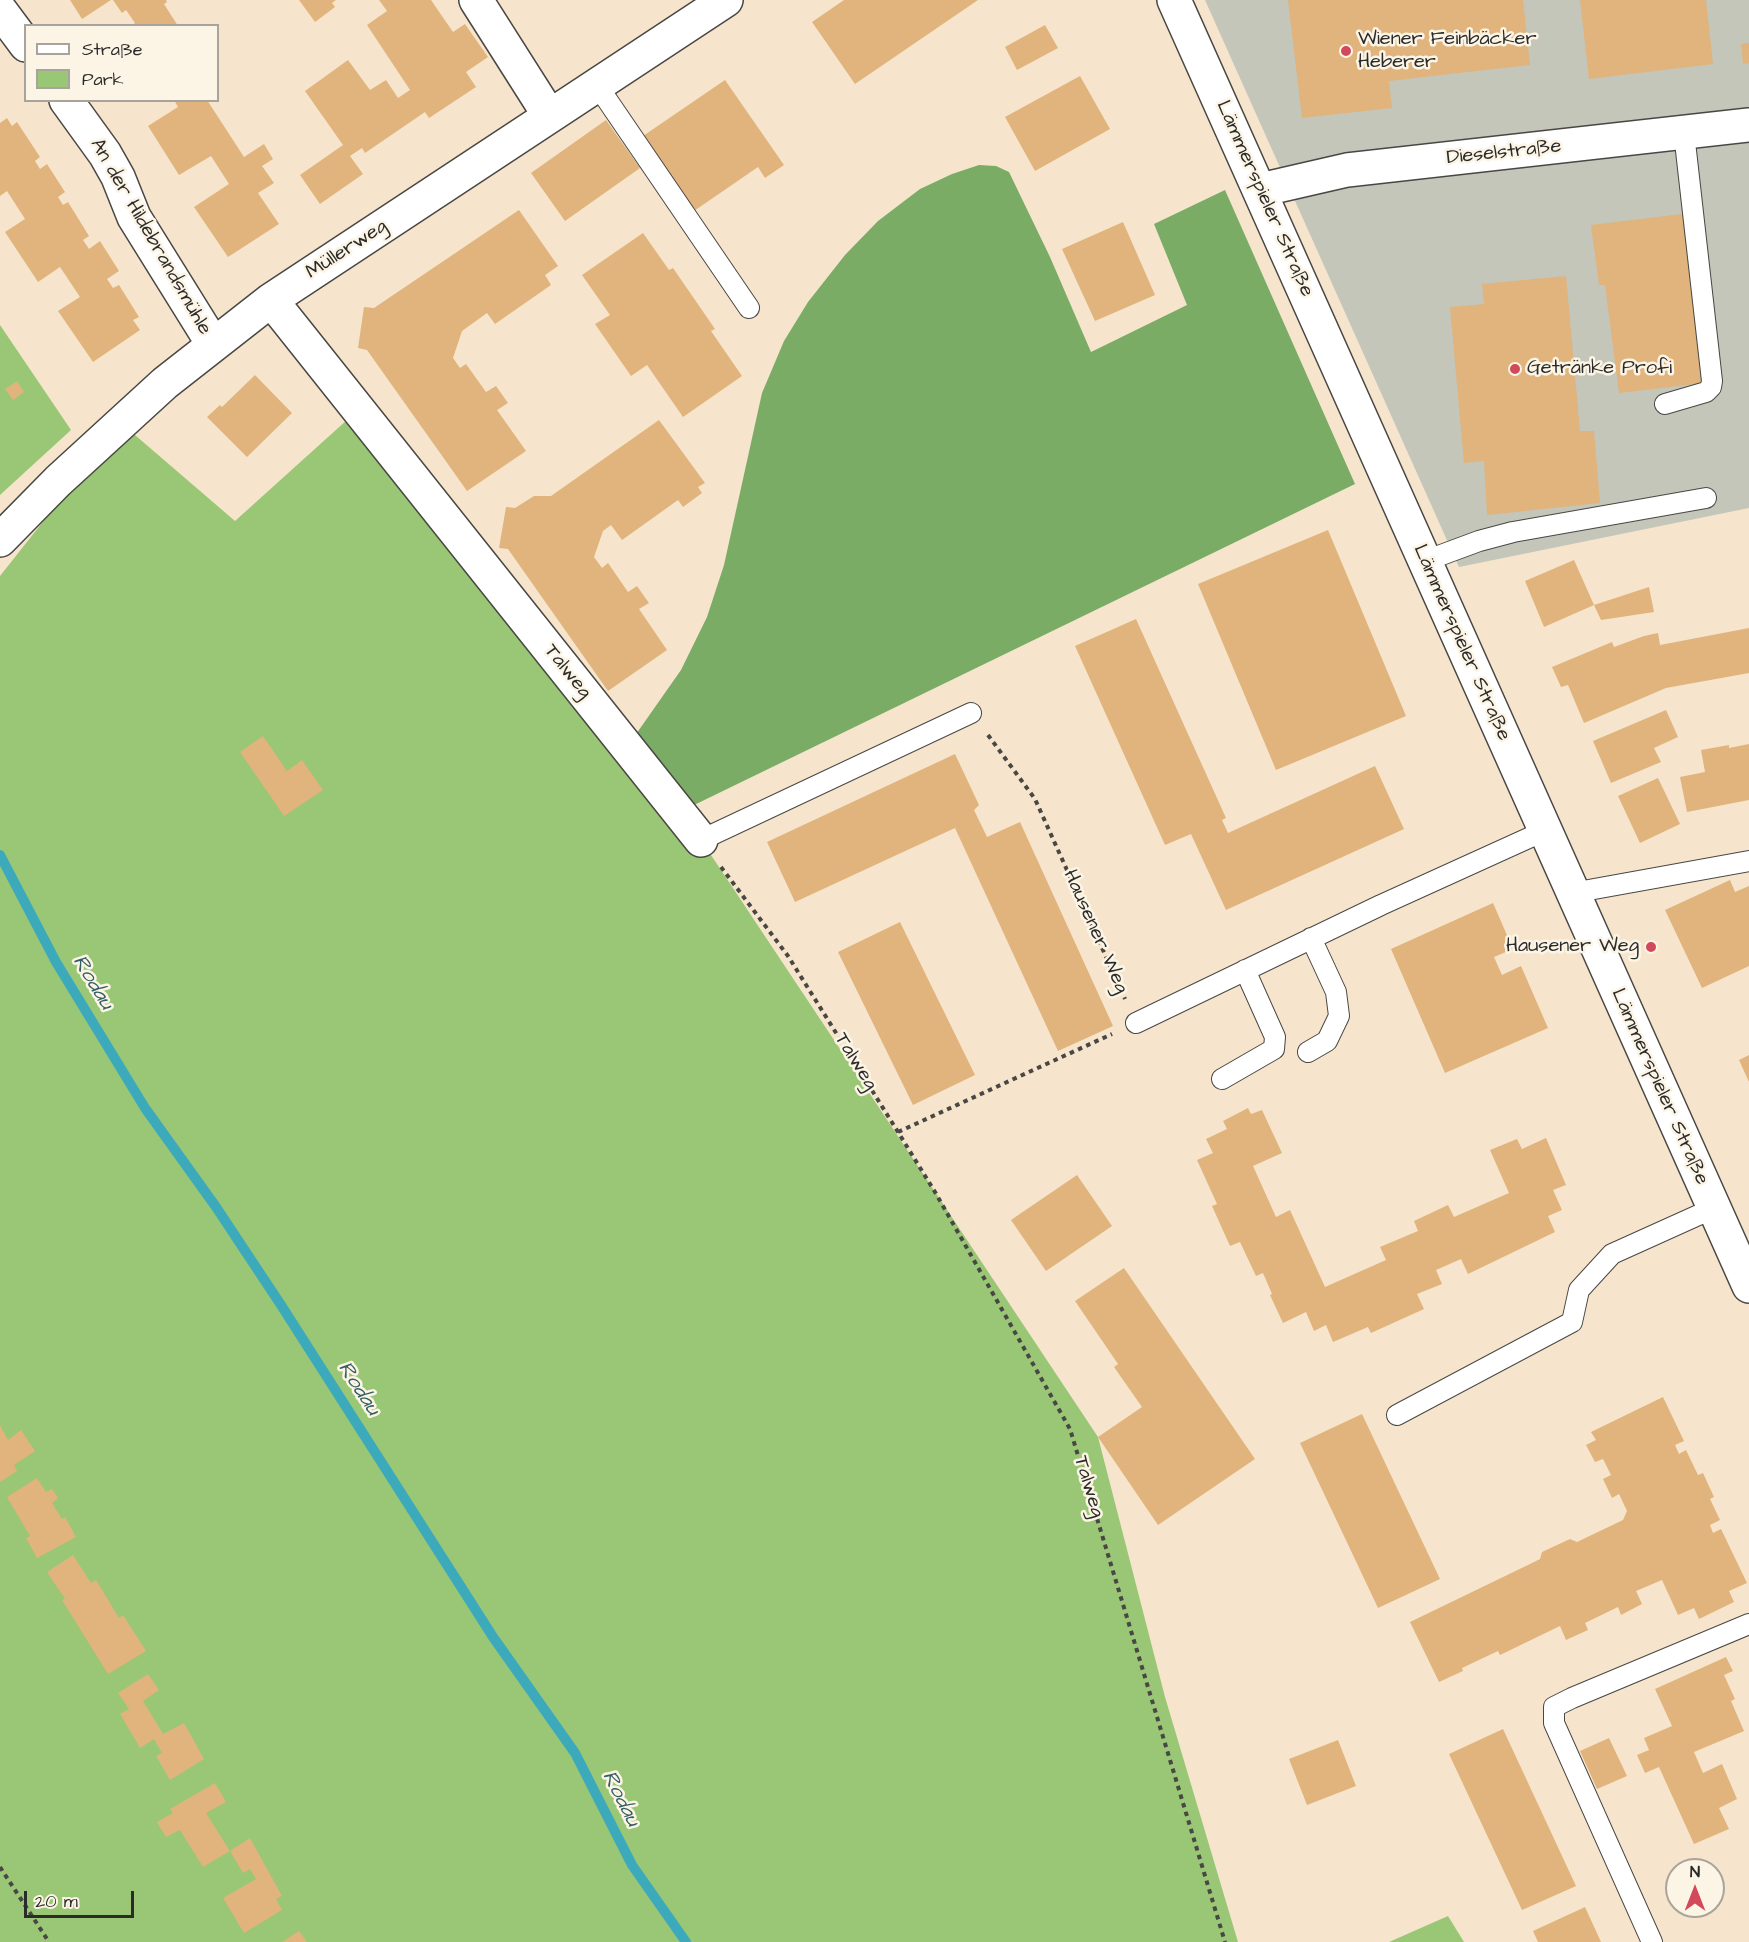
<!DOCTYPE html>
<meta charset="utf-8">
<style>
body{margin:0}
#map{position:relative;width:1749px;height:1942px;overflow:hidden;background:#f6e5cc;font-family:"Architects Daughter",sans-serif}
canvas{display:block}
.legend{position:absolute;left:24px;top:24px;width:195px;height:78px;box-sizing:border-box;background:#fcf5e5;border:2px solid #a8a49b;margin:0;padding:8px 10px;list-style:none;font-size:18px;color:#2b2b2b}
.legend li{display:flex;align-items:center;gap:12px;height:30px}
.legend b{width:30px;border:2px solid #a8a49b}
.north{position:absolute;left:1665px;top:1858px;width:60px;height:60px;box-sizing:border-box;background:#fcf5e5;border:2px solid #a8a49b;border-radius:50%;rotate:0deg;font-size:16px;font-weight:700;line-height:24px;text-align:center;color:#2b2b2b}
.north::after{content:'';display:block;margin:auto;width:21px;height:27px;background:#d1495b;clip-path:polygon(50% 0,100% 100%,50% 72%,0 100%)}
.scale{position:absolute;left:24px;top:1891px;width:110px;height:27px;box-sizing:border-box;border:3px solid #2b2b2b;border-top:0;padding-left:8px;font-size:18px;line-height:21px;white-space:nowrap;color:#2b2b2b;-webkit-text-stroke:4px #fcf5e5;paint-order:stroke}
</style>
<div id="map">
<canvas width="1749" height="1942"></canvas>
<ul class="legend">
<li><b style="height:8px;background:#fff"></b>Straße</li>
<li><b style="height:16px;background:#9ac775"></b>Park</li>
</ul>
<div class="north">N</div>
<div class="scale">20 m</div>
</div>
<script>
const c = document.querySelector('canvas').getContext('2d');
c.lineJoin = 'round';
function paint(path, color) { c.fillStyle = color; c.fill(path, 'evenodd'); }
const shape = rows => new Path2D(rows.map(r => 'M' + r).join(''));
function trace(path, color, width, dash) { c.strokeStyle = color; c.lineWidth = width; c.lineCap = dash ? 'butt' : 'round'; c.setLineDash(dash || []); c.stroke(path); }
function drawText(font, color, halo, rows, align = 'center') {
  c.font = font + ' "Architects Daughter",sans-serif'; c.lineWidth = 5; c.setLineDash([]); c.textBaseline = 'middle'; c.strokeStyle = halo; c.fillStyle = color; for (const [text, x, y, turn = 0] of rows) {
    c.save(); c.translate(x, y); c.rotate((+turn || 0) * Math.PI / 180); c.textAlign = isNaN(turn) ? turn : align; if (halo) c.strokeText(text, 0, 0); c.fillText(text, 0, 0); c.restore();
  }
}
paint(shape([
 [1205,0,1749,0,1749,508,1459,567]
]), '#c3c6b9');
paint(shape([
 [0,325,71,430,0,495],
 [368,401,701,840,1098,1437,1165,1697,1238,1942,0,1942,0,576,121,423,235,521],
 [1448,1916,1464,1942,1389,1942]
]), '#9ac775');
paint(shape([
 [979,165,996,166,1009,172,1050,257,1091,352,1187,305,1154,224,1225,190,1355,484,690,807,634,737,681,670,707,617,724,565,762,393,784,341,808,302,845,255,878,221,920,189,952,174]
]), '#7bac66');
trace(shape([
 [0,855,56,962,145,1108,216,1207,281,1305,493,1637,575,1753,632,1865,686,1942]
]), '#3daabc', 10);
paint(shape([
 [70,0,111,0,82,19],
 [113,0,166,0,167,2,164,4,178,26,131,26,135,23,126,10,122,13],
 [299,0,336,0,332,3,335,7,315,22],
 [379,0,431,0,453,32,465,24,488,57,466,72,476,87,429,118,425,112,365,153,362,148,350,156,363,174,320,204,300,175,343,145,305,91,348,60,370,90,386,80,398,98,410,90,367,25,387,11],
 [844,0,978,0,855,84,812,22],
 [1288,0,1523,0,1530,65,1389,81,1392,108,1302,118],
 [1580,0,1706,0,1713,64,1589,79],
 [1045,25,1058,48,1017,70,1005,47],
 [1749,43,1749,63,1743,64,1741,44],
 [1080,76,1110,129,1035,171,1005,117],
 [725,80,784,165,765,178,758,167,694,211,643,136],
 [174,100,207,100,244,157,264,144,273,159,262,166,274,183,258,193,279,224,228,257,194,207,229,184,211,156,179,175,148,126,178,107],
 [7,118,12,126,17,122,40,157,35,161,40,169,47,164,65,192,58,197,63,205,68,202,89,236,83,240,89,249,100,241,119,271,107,279,113,288,119,285,139,317,133,320,140,330,93,362,58,311,80,297,60,267,38,282,5,232,25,219,7,191,0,196,0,123],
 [606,120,640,168,565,221,531,173],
 [519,210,558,266,545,275,551,285,495,324,487,313,462,331,453,358,460,368,466,364,486,392,496,386,508,403,497,410,526,451,467,491,367,350,358,348,364,307,374,308],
 [1690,213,1704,383,1619,393,1605,285,1599,285,1591,225],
 [1123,222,1155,295,1095,321,1062,249],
 [643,233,669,270,673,268,715,329,711,331,742,376,683,417,647,365,631,376,595,324,610,315,582,275],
 [1566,276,1580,431,1594,431,1600,503,1487,515,1484,461,1464,463,1450,307,1484,304,1482,284],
 [255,375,292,413,247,457,207,417,220,405,222,407],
 [17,381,24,392,13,400,5,389],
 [659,420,705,483,698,487,702,493,683,507,678,500,622,540,611,525,603,531,594,557,602,568,608,563,628,592,637,586,649,603,639,609,667,650,608,691,508,549,499,548,506,507,515,508,534,496,551,496],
 [1328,530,1406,716,1276,770,1198,584],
 [1574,560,1594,605,1544,627,1525,581],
 [1649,587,1654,612,1601,620,1594,605],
 [1136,619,1226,818,1222,820,1228,833,1375,766,1404,829,1226,910,1191,834,1165,845,1075,646],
 [1749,628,1749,673,1666,688,1584,723,1568,685,1561,687,1552,667,1612,642,1614,647,1644,636,1658,633,1660,645],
 [1666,710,1678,737,1654,748,1661,762,1611,783,1593,741],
 [263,736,287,771,302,760,323,790,284,816,240,752],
 [1749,744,1749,800,1687,812,1680,777,1705,772,1701,750,1729,745,1729,748],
 [955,754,979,805,974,810,987,837,1020,822,1113,1026,1058,1051,955,828,795,902,767,842],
 [1658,778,1680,824,1640,843,1618,796],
 [1730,880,1735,892,1749,886,1749,966,1702,988,1665,910],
 [1493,903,1513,949,1494,957,1502,975,1521,966,1548,1028,1445,1073,1391,949],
 [900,922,975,1075,913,1105,838,952],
 [1749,1055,1749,1082,1739,1060],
 [1248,1108,1251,1114,1262,1110,1282,1153,1253,1166,1276,1217,1290,1210,1325,1287,1386,1260,1380,1247,1418,1231,1414,1221,1448,1205,1454,1217,1509,1193,1490,1150,1517,1139,1522,1149,1546,1138,1566,1185,1553,1190,1562,1210,1548,1216,1555,1232,1468,1274,1461,1259,1436,1270,1442,1284,1417,1294,1424,1309,1371,1333,1368,1327,1333,1342,1326,1325,1314,1331,1306,1312,1283,1323,1270,1295,1272,1294,1263,1273,1256,1276,1240,1242,1230,1246,1212,1206,1217,1204,1197,1160,1213,1153,1206,1139,1227,1129,1223,1121],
 [1077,1175,1112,1226,1046,1271,1011,1220],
 [1124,1268,1255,1459,1158,1525,1098,1437,1142,1407,1114,1367,1118,1364,1075,1301],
 [1663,1397,1684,1441,1675,1445,1679,1454,1686,1450,1698,1475,1703,1473,1714,1497,1710,1499,1720,1520,1710,1525,1713,1533,1721,1529,1747,1583,1729,1591,1734,1602,1699,1619,1694,1608,1678,1615,1662,1580,1636,1591,1642,1604,1621,1615,1618,1607,1585,1623,1588,1630,1566,1640,1560,1626,1500,1655,1498,1651,1462,1668,1463,1671,1439,1682,1410,1622,1530,1564,1540,1559,1542,1552,1570,1539,1577,1542,1623,1520,1627,1511,1619,1494,1612,1498,1603,1479,1611,1475,1603,1459,1595,1462,1586,1445,1596,1440,1591,1432],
 [1362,1414,1440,1579,1378,1608,1300,1443],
 [0,1425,8,1440,21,1430,35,1451,14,1465,17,1471,0,1482],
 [37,1478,46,1492,52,1489,58,1498,52,1503,62,1519,65,1517,76,1537,37,1558,26,1538,30,1536,7,1497],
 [73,1555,91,1583,96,1580,119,1618,123,1615,146,1651,108,1674,62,1600,65,1599,47,1572],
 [1726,1657,1733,1671,1724,1675,1735,1699,1731,1701,1744,1731,1694,1752,1703,1773,1722,1764,1737,1799,1719,1808,1729,1829,1694,1844,1659,1767,1645,1773,1637,1755,1649,1750,1644,1738,1672,1726,1655,1689],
 [148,1674,159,1690,143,1701,163,1734,184,1723,204,1759,170,1780,156,1756,162,1753,154,1739,140,1748,120,1714,129,1709,118,1693],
 [1503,1729,1576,1886,1522,1910,1449,1754],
 [1609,1738,1627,1776,1597,1789,1580,1751],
 [1338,1740,1356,1786,1307,1805,1289,1759],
 [215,1783,226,1802,206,1813,230,1851,203,1867,180,1830,166,1837,157,1822,173,1813,170,1809],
 [250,1838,282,1896,276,1899,282,1910,244,1933,223,1898,256,1879,250,1869,243,1873,230,1851],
 [1585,1907,1601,1942,1538,1942,1533,1931],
 [299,1931,307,1942,282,1942]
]), '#e0b47c');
const service = shape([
 [597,85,749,308],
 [1665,404,1706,392,1711,387,1712,381,1684,133],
 [1425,561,1479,541,1513,532,1706,498],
 [701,840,971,713],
 [1572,893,1749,861],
 [1136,1023,1381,905,1544,831],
 [1308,1052,1327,1041,1339,1016,1336,992,1311,938],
 [1222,1079,1274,1049,1275,1037,1245,970],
 [1397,1415,1572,1322,1579,1290,1612,1254,1714,1208],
 [1652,1942,1554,1723,1554,1707,1572,1698,1749,1624]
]);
const minor = shape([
 [476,0,549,115],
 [0,10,26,45],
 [66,100,105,154,118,177,134,217,213,344],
 [271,300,701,840],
 [0,540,58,481,165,383,271,300,726,0]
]);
const tertiary = shape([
 [1260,190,1347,170,1749,125]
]);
const secondary = shape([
 [1174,0,1749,1286]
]);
trace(service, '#494743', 22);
trace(minor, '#494743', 36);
trace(tertiary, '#494743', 36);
trace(secondary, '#494743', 36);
trace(shape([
 [988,735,1035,799,1125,999],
 [721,867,788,956,898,1132,935,1192,1070,1429,1225,1942],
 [898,1132,1112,1034],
 [0,1867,49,1942]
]), '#494743', 4, [4.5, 4.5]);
trace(service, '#fff', 20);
trace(minor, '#fff', 33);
trace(tertiary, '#fff', 33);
trace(secondary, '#fff', 33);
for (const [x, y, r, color] of [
 [1346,51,6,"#d1495b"],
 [1515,369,6,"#d1495b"],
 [1651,947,6,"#d1495b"]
]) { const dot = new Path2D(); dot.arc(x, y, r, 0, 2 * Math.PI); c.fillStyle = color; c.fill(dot); trace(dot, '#fcf5e5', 2); }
drawText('20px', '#2b2b2b', '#fcf5e5', [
 ["Wiener Feinbäcker",1358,40],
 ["Heberer",1358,63],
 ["Getränke Profi",1527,369],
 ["Hausener Weg",1639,947,"right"]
], 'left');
drawText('20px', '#2b2b2b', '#fcf5e5', [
 ["Dieselstraße",1504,153,-6],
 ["Lämmerspieler Straße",1264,199,66],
 ["An der Hildebrandsmühle",150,237,60],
 ["Müllerweg",347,250,-33],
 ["Lämmerspieler Straße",1461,643,66],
 ["Talweg",567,672,51],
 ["Hausener Weg",1095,932,66],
 ["Talweg",855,1062,58],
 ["Lämmerspieler Straße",1659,1087,66],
 ["Talweg",1088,1487,73]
]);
drawText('italic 21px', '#325e65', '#fcf5e5', [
 ["Rodau",92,983,59],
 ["Rodau",358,1389,57],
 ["Rodau",620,1799,63]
]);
</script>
